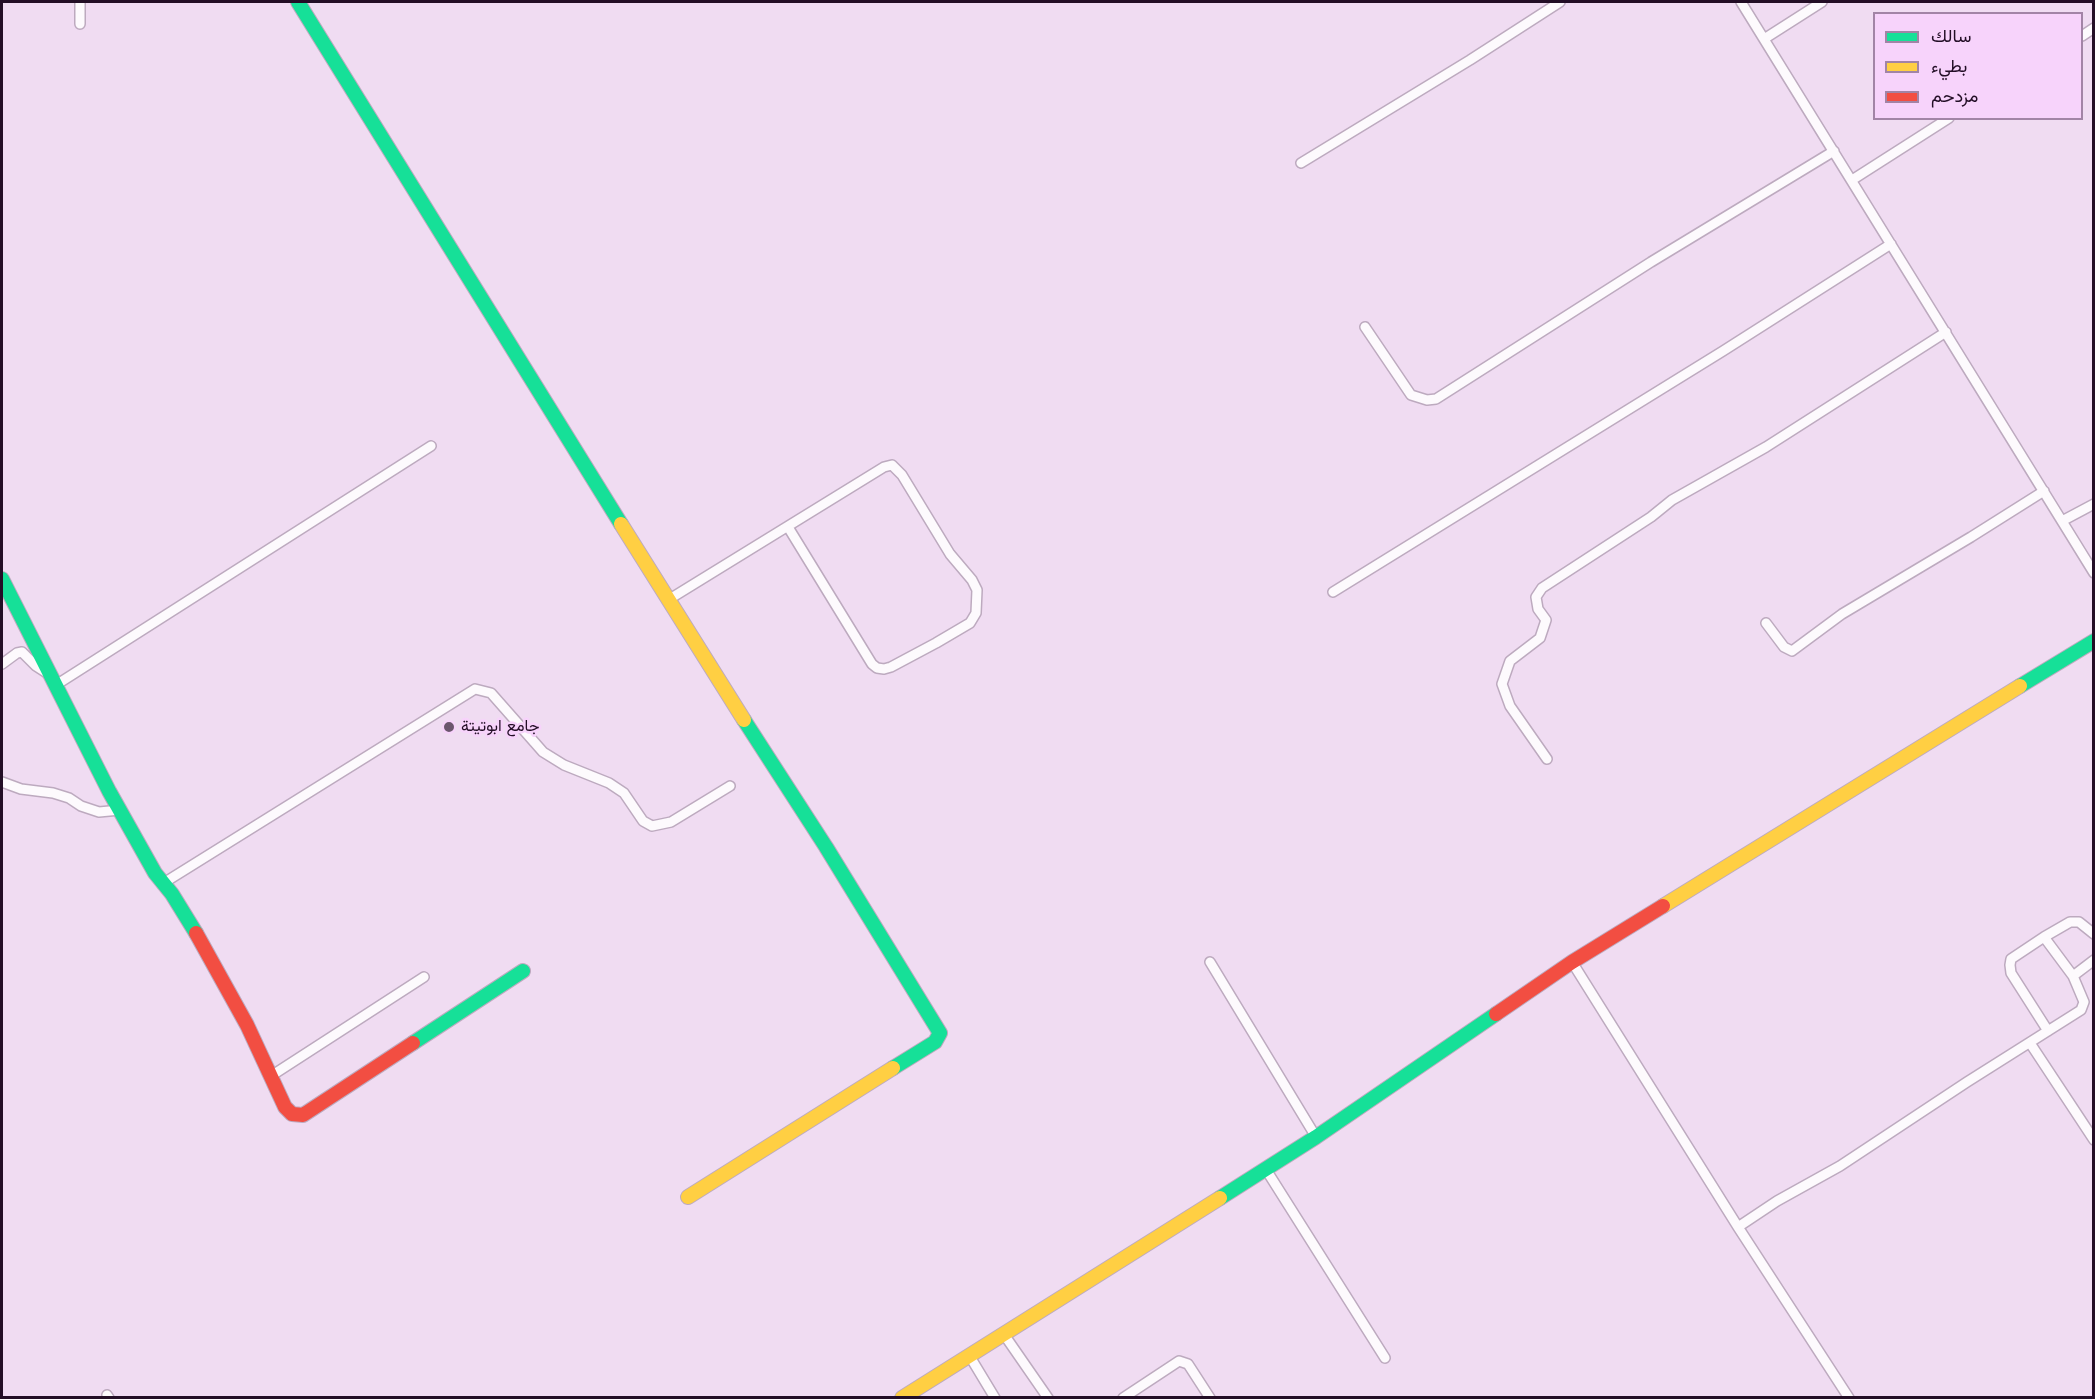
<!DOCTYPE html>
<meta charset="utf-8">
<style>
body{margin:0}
#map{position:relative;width:2095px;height:1399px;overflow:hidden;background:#f0dcf2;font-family:Jost,Vazirmatn,sans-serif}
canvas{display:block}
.frame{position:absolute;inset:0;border:3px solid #230e26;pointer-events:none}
.legend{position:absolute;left:1873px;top:12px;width:210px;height:108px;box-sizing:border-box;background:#f7d3fb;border:2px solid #a284a6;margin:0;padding:8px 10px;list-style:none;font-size:18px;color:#230e26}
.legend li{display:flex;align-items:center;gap:12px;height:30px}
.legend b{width:30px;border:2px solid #a284a6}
</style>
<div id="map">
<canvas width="2095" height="1399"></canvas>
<div class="frame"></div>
<ul class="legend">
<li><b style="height:8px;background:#16e098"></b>سالك</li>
<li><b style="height:8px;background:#ffcf43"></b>بطيء</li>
<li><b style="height:8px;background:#f24e42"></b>مزدحم</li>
</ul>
</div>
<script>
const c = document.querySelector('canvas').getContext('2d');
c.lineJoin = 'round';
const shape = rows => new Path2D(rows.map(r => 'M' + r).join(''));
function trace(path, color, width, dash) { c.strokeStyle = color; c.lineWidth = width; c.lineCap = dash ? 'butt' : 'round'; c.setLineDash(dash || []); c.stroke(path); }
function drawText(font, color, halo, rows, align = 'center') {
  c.font = font + ' Jost,Vazirmatn,sans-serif'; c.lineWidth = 5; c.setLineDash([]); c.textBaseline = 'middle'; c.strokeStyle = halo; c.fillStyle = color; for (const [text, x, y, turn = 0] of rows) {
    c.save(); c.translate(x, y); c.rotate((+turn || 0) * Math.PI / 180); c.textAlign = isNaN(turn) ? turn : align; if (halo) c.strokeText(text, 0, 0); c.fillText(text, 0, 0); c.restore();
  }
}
const street = shape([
 [80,2,80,24],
 [1741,2,2094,573],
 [2082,36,2094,28],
 [1764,39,1822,2],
 [1301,163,1470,60,1560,2],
 [1852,180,1949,118],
 [1365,327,1411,395,1427,400,1436,399,1651,262,1834,151],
 [2062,521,2094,504],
 [1333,592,1723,351,1891,244],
 [668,600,884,467,892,465,902,475,950,554,972,580,977,590,976,613,970,623,936,643,891,667,884,669,877,668,872,664,788,527],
 [1766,623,1784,647,1792,651,1842,614,1971,537,2044,491],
 [2,664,17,653,22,652,36,666,50,675],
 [56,685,431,446],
 [1547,759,1510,706,1502,684,1510,661,1540,638,1546,620,1538,609,1536,597,1542,588,1651,517,1672,500,1766,447,1946,332],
 [2,782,21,789,53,793,69,798,81,806,99,812,120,810],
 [162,884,475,689,491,693,543,752,564,765,609,783,624,793,643,821,652,826,671,822,730,786],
 [2044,937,2011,959,2010,965,2011,973,2048,1031],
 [1210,962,1316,1137],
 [1572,962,1738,1227,1849,1398],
 [2073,976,2094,960],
 [2030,1043,2094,1140],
 [271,1076,424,977],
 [1265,1168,1385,1358],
 [1738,1227,1777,1201,1840,1166,1967,1082,2081,1010,2084,1002,2073,976,2044,937,2070,922,2079,922,2094,934],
 [1003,1333,1048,1398],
 [969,1355,995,1398],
 [107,1395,109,1398],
 [1123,1398,1179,1361,1188,1364,1210,1398]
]);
const fast = shape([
 [298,2,621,524],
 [2,579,109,791,155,873,172,894,196,933],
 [2020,686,2094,641],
 [744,720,826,847,940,1033,935,1042,893,1068],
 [413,1043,523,971],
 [1220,1198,1316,1137,1496,1014]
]);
const slow = shape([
 [621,524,744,720],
 [1663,906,2020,686],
 [688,1197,893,1068],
 [902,1398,1220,1198]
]);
const jam = shape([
 [196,933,247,1025,285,1107,292,1114,303,1115,413,1043],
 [1496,1014,1572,962,1663,906]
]);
trace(street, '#bdaabf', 12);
trace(fast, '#bdaabf', 16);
trace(slow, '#bdaabf', 16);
trace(jam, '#bdaabf', 16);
trace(street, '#fdfafd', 9);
trace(fast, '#16e098', 14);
trace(slow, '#ffcf43', 14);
trace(jam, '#f24e42', 14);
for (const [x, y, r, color] of [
 [449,727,6,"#6b566d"]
]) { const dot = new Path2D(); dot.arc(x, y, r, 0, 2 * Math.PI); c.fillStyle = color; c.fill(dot); trace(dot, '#f7d3fb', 2); }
drawText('16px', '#230e26', '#f7d3fb', [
 ["جامع ابوتيتة",461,727]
], 'left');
</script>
